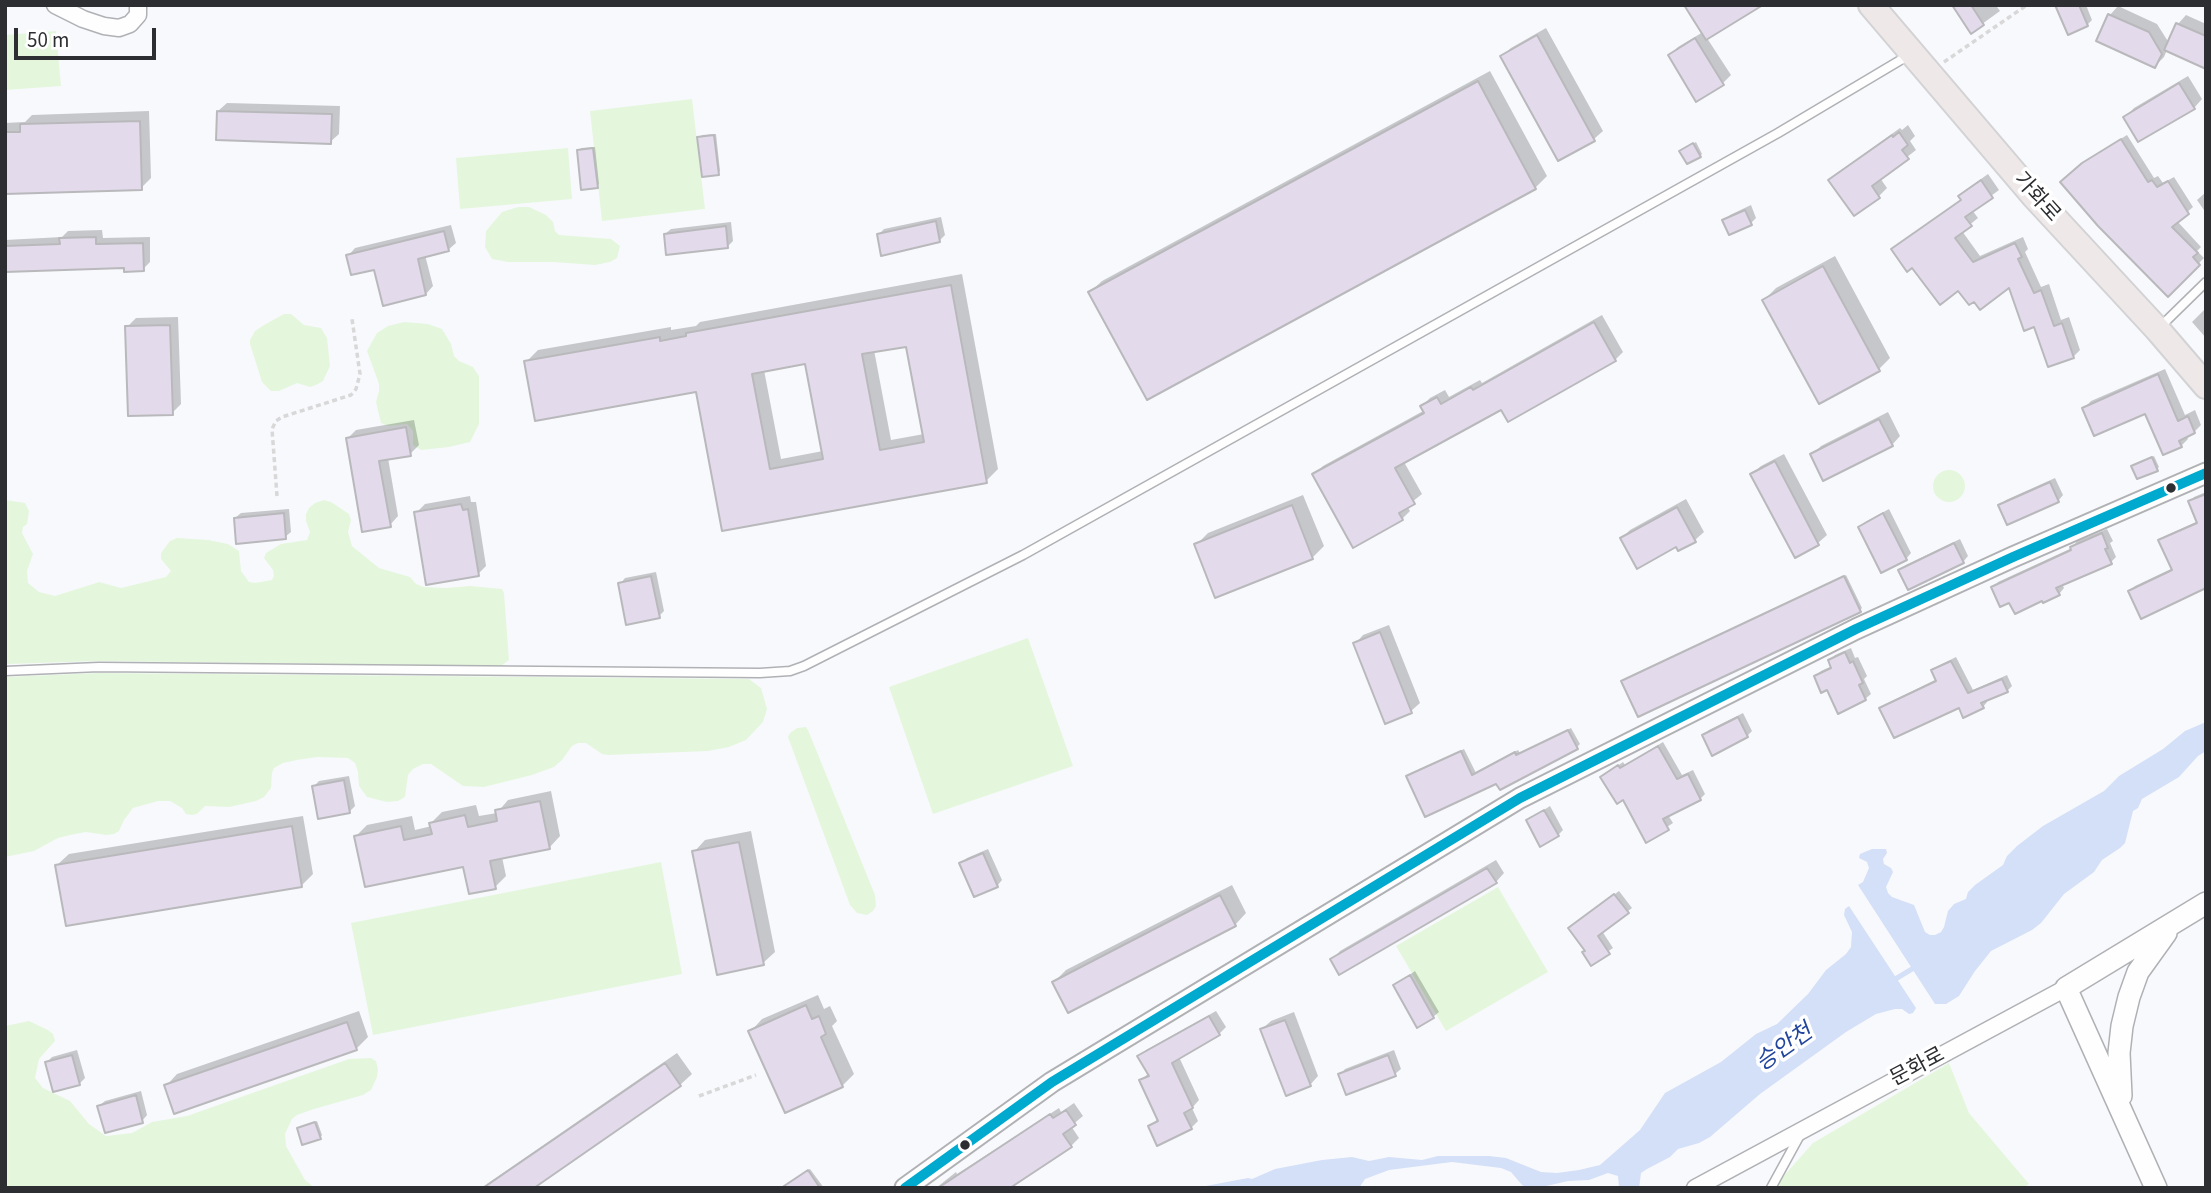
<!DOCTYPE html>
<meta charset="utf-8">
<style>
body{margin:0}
#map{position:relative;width:2211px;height:1193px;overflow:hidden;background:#f8f9fd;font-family:"Source Sans 3",sans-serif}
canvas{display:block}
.frame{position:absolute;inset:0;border:7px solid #2d2e31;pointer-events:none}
.scale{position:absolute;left:14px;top:28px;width:142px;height:32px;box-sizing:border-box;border:4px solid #2d2e31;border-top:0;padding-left:9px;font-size:21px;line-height:24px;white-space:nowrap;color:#2d2e31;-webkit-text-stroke:5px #fff;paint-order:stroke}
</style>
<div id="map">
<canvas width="2211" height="1193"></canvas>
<div class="frame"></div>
<div class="scale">50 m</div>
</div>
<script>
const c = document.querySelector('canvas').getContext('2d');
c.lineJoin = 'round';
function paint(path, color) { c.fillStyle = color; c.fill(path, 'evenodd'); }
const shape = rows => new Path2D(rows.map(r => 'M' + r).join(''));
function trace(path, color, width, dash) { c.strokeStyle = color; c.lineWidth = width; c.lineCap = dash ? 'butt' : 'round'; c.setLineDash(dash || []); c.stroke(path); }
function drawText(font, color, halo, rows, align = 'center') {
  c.font = font + ' "Source Sans 3","Noto Sans KR",sans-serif'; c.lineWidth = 7; c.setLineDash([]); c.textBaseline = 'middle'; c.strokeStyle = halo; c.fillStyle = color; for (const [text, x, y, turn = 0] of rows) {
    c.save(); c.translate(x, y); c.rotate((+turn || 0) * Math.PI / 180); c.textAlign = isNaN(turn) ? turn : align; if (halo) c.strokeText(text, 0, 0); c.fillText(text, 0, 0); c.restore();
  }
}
paint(shape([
 [56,31,61,86,5,90,5,35],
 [692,99,705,209,602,221,590,111],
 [568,148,572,199,460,209,456,158],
 [518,207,529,207,546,215,553,222,555,231,559,235,611,239,620,246,617,258,610,262,595,265,552,262,508,262,492,259,485,247,486,231,502,212],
 [284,314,291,314,304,325,321,328,327,338,330,366,323,381,316,385,310,387,297,383,279,391,271,391,262,382,250,344,250,340,255,331,264,325],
 [404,322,428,324,442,329,451,344,454,356,459,361,473,367,479,376,479,424,470,442,449,447,421,450,413,445,413,431,407,424,388,426,381,423,376,402,379,391,379,384,367,351,377,333,388,326],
 '1933 486a16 16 0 1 1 32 0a16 16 0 1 1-32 0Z',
 [5,500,25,503,29,511,27,524,23,527,22,533,33,554,27,571,28,583,39,592,55,596,93,584,99,582,121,588,166,577,171,571,161,559,161,553,170,541,177,538,208,540,228,544,239,551,241,571,249,582,255,583,272,580,274,576,273,570,264,558,266,553,281,544,307,540,310,532,306,521,306,514,309,508,315,503,324,500,331,502,349,514,351,520,348,532,352,546,379,568,410,577,416,584,424,587,446,588,470,586,502,589,504,593,509,660,501,666,97,661,7,664,5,664],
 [1028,638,1073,766,933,814,889,687],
 [99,673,749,679,761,688,767,709,763,722,746,740,729,747,708,751,608,755,602,754,586,743,578,743,572,746,562,760,554,767,532,775,484,787,463,786,431,764,423,764,413,769,408,775,405,797,398,801,387,802,367,797,359,786,358,772,355,763,348,758,317,757,297,760,283,763,274,768,272,773,271,788,264,797,256,801,229,807,205,806,197,814,192,815,186,814,182,808,170,801,158,801,133,808,124,820,119,831,114,834,106,835,86,832,70,835,58,838,34,851,5,857,5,677],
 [806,727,808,730,875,895,876,906,873,911,867,915,857,913,850,905,788,737,790,733,797,728],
 [661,862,682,974,373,1035,351,923],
 [1498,887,1548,972,1446,1031,1396,946],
 [29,1021,48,1030,53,1034,55,1041,39,1059,35,1078,43,1088,70,1101,89,1124,106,1136,132,1133,152,1122,187,1116,349,1059,371,1058,376,1061,378,1069,377,1077,371,1090,363,1095,314,1109,297,1115,292,1119,285,1134,286,1146,305,1180,315,1188,5,1188,5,1026],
 [1949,1063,1969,1113,2029,1184,2023,1188,1777,1188,1780,1180,1813,1143]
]), '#e4f7dd');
paint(shape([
 [2206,722,2206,751,2198,756,2179,777,2142,799,2138,808,2133,811,2125,843,2120,848,2102,860,2094,872,2064,894,2041,923,2032,930,1991,951,1975,971,1959,996,1946,1004,1935,1004,1858,885,1863,882,1869,868,1867,862,1859,858,1860,854,1872,849,1886,849,1887,853,1883,859,1884,864,1891,868,1893,872,1886,887,1888,893,1892,897,1914,905,1925,932,1930,935,1935,935,1941,932,1944,927,1948,911,1954,904,1966,899,1968,892,1975,885,2003,865,2007,856,2017,846,2043,826,2104,791,2119,776,2163,749,2185,731],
 [1849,906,1916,1008,1913,1013,1909,1014,1902,1009,1895,1009,1876,1014,1846,1032,1760,1094,1710,1137,1699,1143,1678,1149,1670,1157,1647,1169,1641,1173,1639,1188,1619,1188,1618,1176,1608,1173,1589,1180,1568,1181,1542,1187,1528,1188,1522,1185,1511,1172,1501,1168,1452,1162,1389,1170,1365,1179,1359,1188,1195,1188,1248,1178,1252,1179,1275,1169,1322,1160,1352,1157,1369,1161,1389,1157,1422,1160,1438,1156,1489,1156,1506,1158,1541,1172,1557,1173,1579,1170,1600,1165,1640,1130,1665,1093,1721,1062,1756,1034,1777,1024,1808,994,1826,970,1846,954,1851,947,1852,932,1844,915,1845,909]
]), '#d4e0f7');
paint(shape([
 [1954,5,2000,5,1997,7,2000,11,1971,32],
 [2057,5,2086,5,2092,20,2087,25],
 [2118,6,2157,24,2169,43,2178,24,2186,15,2206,24,2206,67,2167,50,2164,57,2155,66,2098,40,2110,15],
 [1546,28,1603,131,1594,139,1559,159,1502,56,1511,48],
 [1703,32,1731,75,1723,83,1670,55,1678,47],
 [1490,71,1547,176,1535,188,1090,292,1102,281],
 [2188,76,2202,99,2194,108,2125,117,2134,108],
 [227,103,340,106,339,134,330,142,218,111],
 [149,111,151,178,141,188,5,193,5,123,25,122,32,115],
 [1908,125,1915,136,1910,141,1916,150,1880,178,1887,188,1879,196,1830,180,1839,172,1900,128,1902,130],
 [716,134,720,171,718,173,699,138,702,135],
 [2127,135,2154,178,2158,176,2163,183,2174,177,2193,207,2177,221,2201,247,2197,251,2204,258,2168,294,2090,158],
 [1696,142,1702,154,1700,156,1683,149],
 [595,147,599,184,597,186,579,151,581,148],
 [1988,174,1999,190,1972,210,1978,218,1962,231,1980,256,2023,237,2028,249,2025,252,2041,287,2049,284,2061,320,2069,317,2080,350,2073,357,2035,325,2010,285,1974,300,1900,243,1962,199,1960,196,1967,189],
 [2206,192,2206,213,2197,200],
 [1751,205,1756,218,1751,223,1725,220,1730,215],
 [941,217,945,235,939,241,878,235,884,229],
 [731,222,733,241,728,246,665,234,671,229],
 [451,225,456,243,448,250,425,255,433,286,426,294,348,256,355,248],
 [102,230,103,238,150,237,150,262,143,269,125,266,5,270,5,240,62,237,68,231],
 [1835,256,1890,358,1879,369,1764,300,1776,288],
 [962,274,998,469,986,481,724,529,698,390,526,362,538,350,671,327,671,330,696,326,700,322],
 [907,345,924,434,891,440,874,350],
 [806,362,823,451,781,459,764,370],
 [2206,308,2206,338,2192,322],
 [1602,315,1623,352,1615,360,1502,407,1404,462,1422,494,1407,506,1410,511,1402,519,1314,475,1323,466,1425,410,1422,406,1430,398,1445,390,1449,397,1480,380,1482,383],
 [178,317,181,404,172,413,127,327,136,318],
 [2165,369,2185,415,2195,410,2201,425,2194,432,2186,435,2188,439,2181,446,2146,411,2084,408,2091,401],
 [1888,412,1900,436,1892,445,1812,455,1821,446],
 [414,420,419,445,410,454,388,458,398,516,390,525,347,439,356,430],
 [1784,454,1827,535,1818,543,1795,555,1752,474,1761,466],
 [2154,456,2159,467,2157,469,2134,466],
 [2055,478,2063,495,2058,501,2000,506,2006,500],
 [2206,492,2206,586,2130,591,2135,586,2173,568,2160,541,2165,536,2198,521,2190,502,2194,497],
 [1303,495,1324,546,1312,558,1196,545,1208,533],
 [470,496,471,502,476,502,486,566,478,574,416,513,425,504],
 [1686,499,1704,532,1695,540,1679,549,1677,545,1622,538,1630,530],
 [289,509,291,532,285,537,235,518,241,513],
 [1889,509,1911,553,1906,559,1860,527,1865,522],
 [2107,529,2113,541,2110,543,2116,557,2111,562,2062,584,2064,588,2059,594,2010,600,1993,588,1998,582,2072,548,2077,541],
 [1960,539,1968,556,1963,562,1900,571,1906,565],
 [656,572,664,611,659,616,620,584,625,578],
 [1846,575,1862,608,1860,610,1626,680],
 [1389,625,1420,703,1411,711,1355,644,1363,635],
 [1851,648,1855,658,1858,657,1867,676,1864,679,1871,694,1865,699,1828,688,1816,676,1821,671,1832,666,1830,661,1835,655],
 [1956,657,1973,690,2007,675,2012,686,2007,691,1986,700,1987,702,1983,707,1960,705,1881,709,1886,704,1937,679,1933,670,1938,666],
 [1743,713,1752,731,1747,736,1704,735,1709,730],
 [1571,728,1580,744,1576,748,1497,781,1408,777,1411,773,1464,749,1476,773,1518,750,1520,753],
 [1663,742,1682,775,1693,770,1705,794,1700,799,1668,815,1673,823,1647,840,1623,797,1602,777,1623,762,1625,765],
 [349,776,355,806,349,812,314,786,319,781],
 [551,791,560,836,549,848,502,857,506,876,495,887,465,865,356,836,367,825,412,816,415,830,432,826,431,823,442,812,476,805,479,816,497,813,508,800],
 [1550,806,1563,830,1558,835,1528,820],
 [303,816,313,874,301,886,57,865,69,854],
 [751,831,775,952,763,963,694,852,705,840],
 [988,849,1002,880,997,886,961,863,967,858],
 [1496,860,1504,873,1496,882,1332,960,1340,951],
 [1232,885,1246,913,1235,925,1054,982,1066,970],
 [1619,891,1632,908,1602,931,1613,948,1591,963,1574,924],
 [1415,971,1439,1012,1433,1017,1395,985],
 [818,995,824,1009,830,1006,837,1021,832,1026,854,1074,842,1086,786,1110,751,1031,762,1019],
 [359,1011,368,1037,356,1049,166,1086,177,1074],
 [1216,1011,1226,1027,1219,1034,1179,1057,1199,1100,1192,1108,1198,1121,1191,1128,1150,1126,1159,1118,1141,1080,1149,1073,1139,1057,1146,1050],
 [1294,1012,1318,1076,1310,1085,1262,1029,1271,1021],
 [77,1050,85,1078,79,1084,47,1062,52,1057],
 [1394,1050,1401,1069,1395,1074,1340,1075,1345,1069],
 [677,1053,692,1074,680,1085,531,1188,481,1188],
 [141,1091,147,1115,142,1121,99,1106,105,1101],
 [1074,1103,1083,1116,1071,1126,1079,1138,1071,1146,1007,1188,936,1188,956,1172,957,1174,1059,1108,1061,1112],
 [317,1121,322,1135,320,1138,299,1129],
 [810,1169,824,1188,789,1188,789,1183]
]), '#0003');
trace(shape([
 [1892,981,1917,966]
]), '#d4e0f7', 5);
const building = shape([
 [1684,5,1763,5,1706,40,1684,5],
 [1952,5,1971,5,1984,25,1971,34,1952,5],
 [2055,5,2079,5,2088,26,2068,35,2055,5],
 [2108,14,2149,32,2162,54,2155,68,2096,41,2108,14],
 [2176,23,2206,36,2206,69,2164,50,2176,23],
 [1537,35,1595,141,1558,161,1500,56,1537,35],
 [1695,38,1724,85,1696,102,1668,55,1695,38],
 [1478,81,1536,189,1147,400,1088,292,1478,81],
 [2179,83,2195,109,2138,142,2123,117,2179,83],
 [217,111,332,114,331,144,216,140,217,111],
 [140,121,142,190,5,194,5,132,20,132,20,124,140,121],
 [1899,132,1908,145,1902,150,1909,159,1872,186,1880,198,1854,216,1828,180,1892,135,1893,137,1899,132],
 [714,135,719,175,702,177,697,137,714,135],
 [2121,139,2148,182,2152,180,2157,187,2168,181,2189,214,2172,227,2198,253,2193,257,2200,265,2168,297,2098,226,2060,182,2082,163,2121,139],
 [1693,143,1701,157,1687,164,1679,151,1693,143],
 [593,148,598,188,581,190,577,150,593,148],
 [1981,180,1993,198,1965,217,1972,226,1955,238,1973,262,2015,243,2022,257,2018,259,2034,293,2041,290,2054,326,2062,323,2074,358,2048,367,2034,327,2024,331,2009,288,1980,310,1974,302,1969,305,1958,291,1940,305,1912,268,1907,272,1891,249,1961,200,1958,196,1981,180],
 [1745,210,1752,225,1729,235,1722,220,1745,210],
 [936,221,940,242,881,256,877,234,936,221],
 [726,226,728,248,666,255,664,234,726,226],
 [444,231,449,251,418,259,426,295,383,306,374,270,351,275,346,255,444,231],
 [96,237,96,244,143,243,144,271,124,272,124,268,5,272,5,246,60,244,59,238,96,237],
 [1823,266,1880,371,1819,404,1762,300,1823,266],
 [951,285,987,483,722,531,696,392,535,421,524,361,660,337,660,341,686,336,686,333,951,285],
 [906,347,924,442,880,450,862,354,906,347],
 [805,364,823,459,770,469,752,374,805,364],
 [1594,322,1616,361,1508,422,1501,410,1395,468,1415,504,1399,513,1403,520,1353,548,1312,474,1424,413,1420,406,1437,397,1441,404,1471,387,1473,390,1594,322],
 [170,325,173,415,128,416,125,326,170,325],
 [2158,374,2178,421,2188,416,2195,433,2179,441,2182,447,2163,455,2145,414,2094,436,2082,408,2158,374],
 [1879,419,1893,446,1823,481,1810,454,1879,419],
 [406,427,411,456,379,461,391,527,362,532,346,438,406,427],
 [2152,457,2158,471,2137,479,2131,466,2152,457],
 [1775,461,1819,545,1795,558,1750,474,1775,461],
 [2050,482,2059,502,2007,525,1998,505,2050,482],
 [2206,494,2206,588,2141,619,2128,591,2172,570,2158,540,2197,523,2188,501,2206,494],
 [461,504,463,510,468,509,479,576,426,585,414,512,461,504],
 [1292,505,1313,559,1215,598,1194,544,1292,505],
 [1677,507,1696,542,1678,551,1676,547,1637,569,1620,538,1677,507],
 [284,513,286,539,236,544,234,518,284,513],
 [1883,513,1907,560,1881,573,1858,527,1883,513],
 [2102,533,2108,548,2105,549,2112,564,2056,588,2060,595,2043,603,2042,601,2015,614,2009,603,2000,607,1991,587,2071,550,2070,547,2102,533],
 [1954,543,1964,563,1908,590,1898,570,1954,543],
 [651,576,660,618,626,625,618,583,651,576],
 [1844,576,1861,612,1638,717,1621,681,1844,576],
 [1380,632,1412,713,1385,724,1353,643,1380,632],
 [1845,652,1850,663,1853,661,1863,683,1859,685,1866,700,1838,714,1827,690,1821,693,1814,676,1831,668,1828,660,1845,652],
 [1951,661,1968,693,2002,679,2008,692,1981,703,1984,708,1963,718,1959,708,1894,738,1879,708,1936,681,1931,670,1951,661],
 [1738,717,1748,737,1712,756,1702,735,1738,717],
 [1568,730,1578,749,1500,790,1496,784,1425,817,1406,776,1461,751,1472,775,1515,752,1516,755,1568,730],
 [1658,746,1677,779,1688,774,1701,800,1663,819,1669,830,1646,843,1623,800,1617,804,1600,777,1618,765,1620,768,1658,746],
 [344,780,350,813,318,819,312,786,344,780],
 [540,801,550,849,490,861,496,889,469,894,463,867,365,887,354,836,401,826,404,840,432,834,429,823,465,815,468,827,497,821,495,810,540,801],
 [1544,810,1559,836,1540,847,1526,820,1544,810],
 [292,826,302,887,66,926,55,865,292,826],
 [739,842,764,965,717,975,692,851,739,842],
 [983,853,998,887,974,897,959,863,983,853],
 [1487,868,1497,883,1339,975,1330,959,1487,868],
 [1614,894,1629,913,1598,936,1610,954,1591,966,1582,952,1585,951,1568,928,1614,894],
 [1220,895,1236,926,1068,1013,1052,982,1220,895],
 [1410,975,1434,1018,1417,1028,1393,985,1410,975],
 [806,1005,812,1019,819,1016,826,1034,821,1037,843,1087,785,1113,748,1031,806,1005],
 [1209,1016,1220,1035,1172,1063,1193,1108,1184,1113,1192,1129,1157,1146,1148,1126,1158,1121,1139,1080,1149,1076,1137,1056,1209,1016],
 [1285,1020,1311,1086,1286,1096,1260,1029,1285,1020],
 [347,1022,357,1050,174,1114,164,1085,347,1022],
 [72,1055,80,1085,53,1092,45,1062,72,1055],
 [1388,1055,1396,1076,1346,1095,1338,1074,1388,1055],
 [665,1063,681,1086,534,1188,483,1188,665,1063],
 [136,1095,143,1123,105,1133,97,1106,136,1095],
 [1066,1110,1076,1125,1063,1134,1072,1147,1010,1188,938,1188,1050,1114,1053,1118,1066,1110],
 [315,1122,321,1139,302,1145,297,1128,315,1122],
 [808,1170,820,1188,781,1188,808,1170]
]);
paint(building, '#e3daeb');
trace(building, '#b9b9bc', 2);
const service = shape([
 [2160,327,2206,282],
 [5,671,99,667,760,673,790,671,804,666,1023,555,1778,133,1909,55],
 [1771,1188,1800,1135]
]);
const minor = shape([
 [55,5,83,19,104,26,119,28,130,24,138,15,138,5],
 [1695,1188,2066,988]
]);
const tertiary = shape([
 [905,1188,1052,1082,1520,798,1856,629,2013,557,2206,473]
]);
const secondary = shape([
 [2121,1096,2119,1053,2122,1026,2129,997,2138,972,2166,933],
 [2156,1188,2066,988,2206,903]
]);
const primary = shape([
 [1871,5,2033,195,2157,329,2206,386]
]);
trace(service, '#b0b1b4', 11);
trace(minor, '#b0b1b4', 19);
trace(tertiary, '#b0b1b4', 23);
trace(secondary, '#b0b1b4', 24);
trace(primary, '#d3d3d5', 28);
trace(shape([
 [1944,62,2027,5],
 [277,496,272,429,276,421,282,417,351,395,356,389,360,374,352,319],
 [699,1096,756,1075]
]), '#d8d8d9', 3.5, [5, 3.5]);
trace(service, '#fefeff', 8);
trace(minor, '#fefeff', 16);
trace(tertiary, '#fefeff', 19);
trace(secondary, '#fefeff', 21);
trace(primary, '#efe8e8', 24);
trace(shape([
 [905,1188,1052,1082,1520,798,1856,629,2013,557,2206,473]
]), '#00a9ce', 10);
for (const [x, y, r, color] of [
 [2171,488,6,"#2d2e31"],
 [965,1145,6,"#2d2e31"]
]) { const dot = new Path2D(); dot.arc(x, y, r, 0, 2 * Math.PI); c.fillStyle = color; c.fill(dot); trace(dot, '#fff', 2.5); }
drawText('21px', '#2d2e31', '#fff', [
 ["가화로",2036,198,48],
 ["문화로",1918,1068,-28]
]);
drawText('italic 23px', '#22469c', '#fff', [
 ["승안천",1785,1049,-35]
]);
</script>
